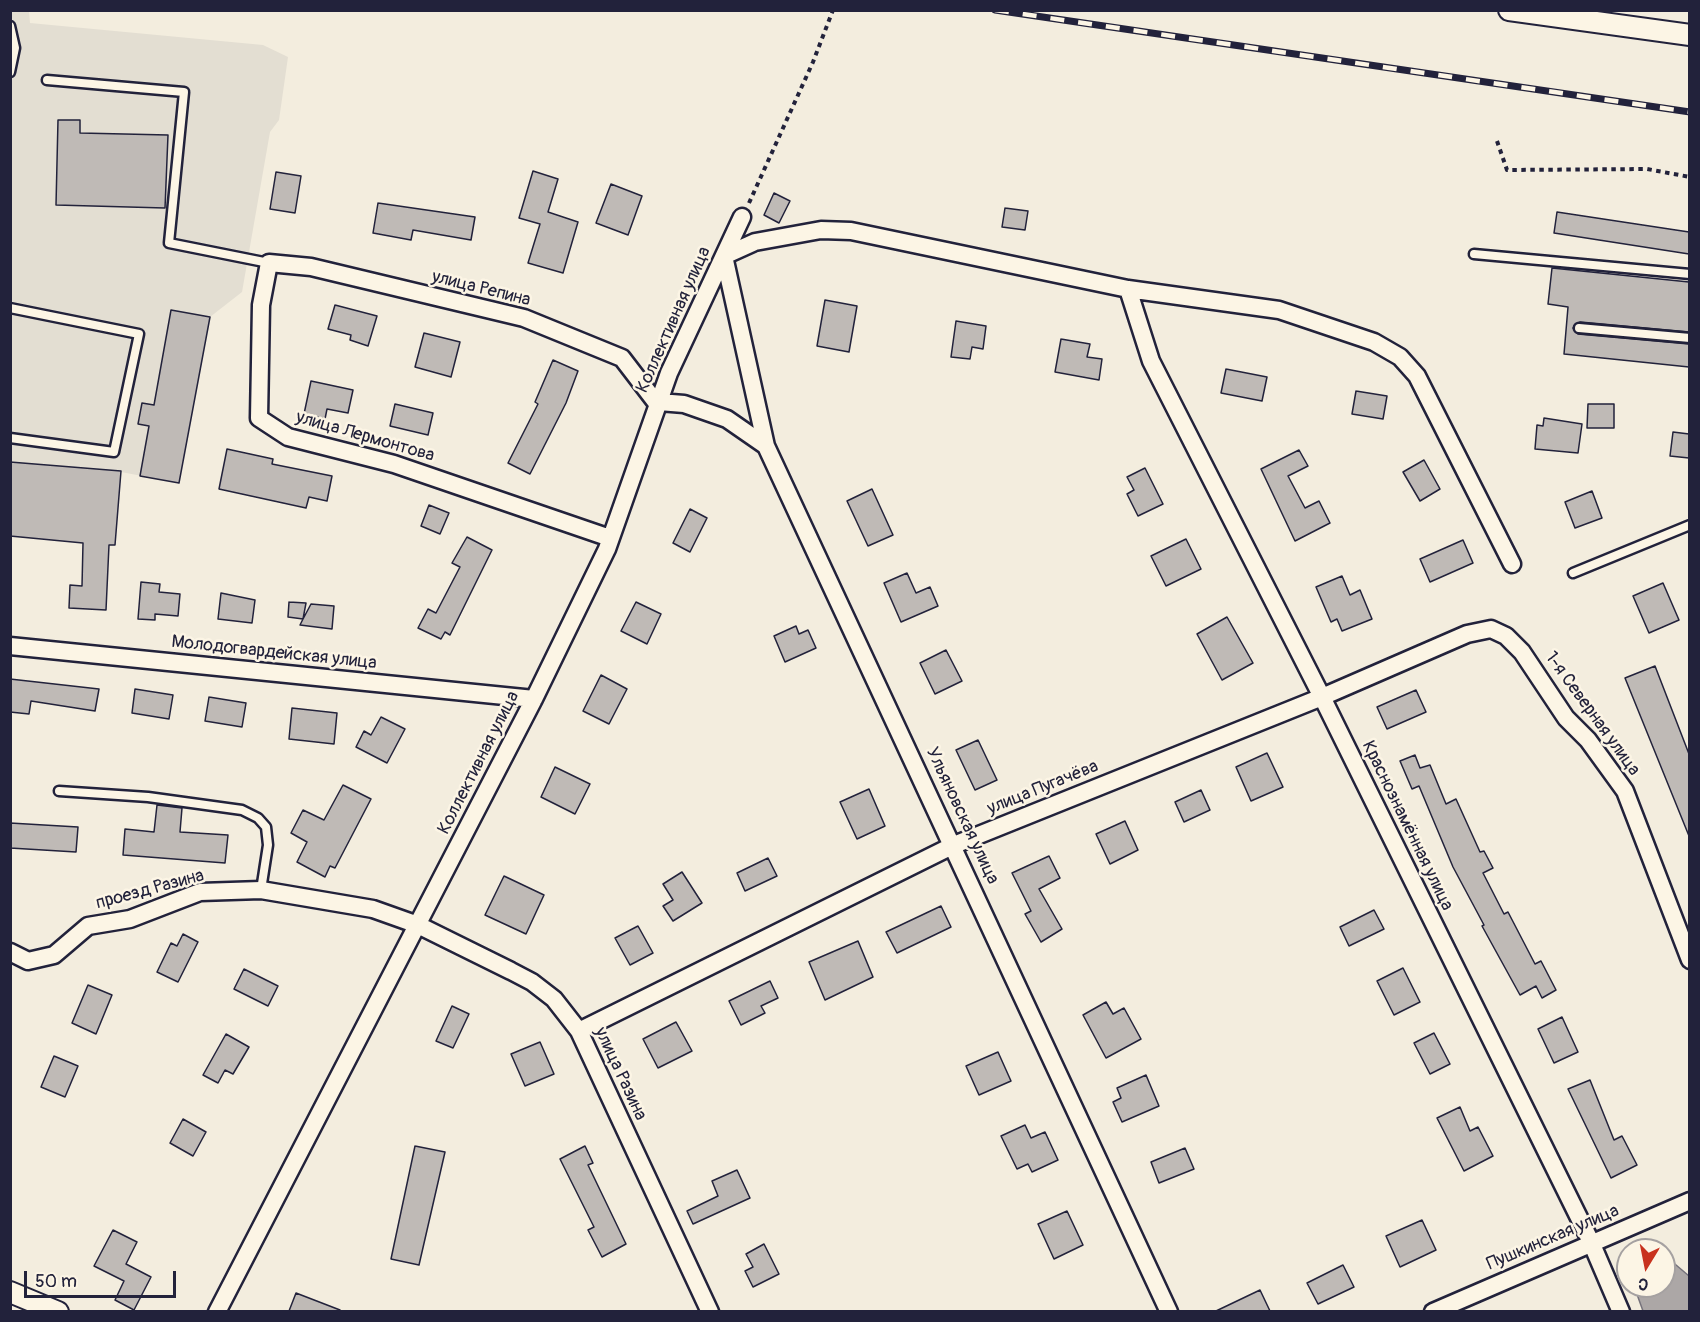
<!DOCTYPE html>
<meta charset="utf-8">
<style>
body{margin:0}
#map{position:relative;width:1700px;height:1322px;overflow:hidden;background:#f3edde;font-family:Pangolin,sans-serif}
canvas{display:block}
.frame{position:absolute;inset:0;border:12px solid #22223b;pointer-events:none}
.north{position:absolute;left:1616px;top:1238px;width:60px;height:60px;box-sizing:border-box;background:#fcf5e5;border:2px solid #a5a1a1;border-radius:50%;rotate:190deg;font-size:16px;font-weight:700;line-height:24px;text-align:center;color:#22223b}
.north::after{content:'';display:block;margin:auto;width:21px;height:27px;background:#c8321e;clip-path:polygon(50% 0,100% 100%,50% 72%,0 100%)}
.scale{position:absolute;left:24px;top:1271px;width:152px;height:27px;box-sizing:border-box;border:3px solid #22223b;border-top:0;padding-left:8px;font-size:18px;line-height:21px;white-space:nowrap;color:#22223b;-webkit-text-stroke:4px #fcf5e5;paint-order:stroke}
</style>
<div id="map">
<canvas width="1700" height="1322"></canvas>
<div class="frame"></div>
<div class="north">С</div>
<div class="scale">50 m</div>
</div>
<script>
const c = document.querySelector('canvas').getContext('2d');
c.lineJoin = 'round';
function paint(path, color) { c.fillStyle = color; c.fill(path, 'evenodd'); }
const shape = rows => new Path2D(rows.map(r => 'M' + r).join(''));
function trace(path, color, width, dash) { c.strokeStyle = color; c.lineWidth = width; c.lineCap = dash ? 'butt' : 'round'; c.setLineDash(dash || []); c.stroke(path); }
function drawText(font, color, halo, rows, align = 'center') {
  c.font = font + ' Pangolin,sans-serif'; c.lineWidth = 5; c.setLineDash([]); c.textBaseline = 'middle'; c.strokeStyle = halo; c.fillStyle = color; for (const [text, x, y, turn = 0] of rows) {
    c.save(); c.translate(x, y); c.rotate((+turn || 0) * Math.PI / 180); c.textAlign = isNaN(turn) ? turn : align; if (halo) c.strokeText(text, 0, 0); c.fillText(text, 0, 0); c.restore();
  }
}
paint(shape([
 [10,11,29,11,30,23,263,45,288,57,279,120,270,132,242,292,210,317,179,483,121,472,115,545,11,536]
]), '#e3ded2');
const water = shape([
 [1669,1259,1689,1276,1689,1311,1643,1311,1634,1286,1664,1286,1664,1261,1669,1259]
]);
paint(water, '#aca7a6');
trace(water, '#75727b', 1.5);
const building = shape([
 [58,120,80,120,80,133,168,135,165,208,56,205,58,120],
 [533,171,558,179,548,212,578,222,563,273,528,263,540,224,519,218,533,171],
 [276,172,301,176,295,213,270,209,276,172],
 [611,184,642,196,628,235,596,223,611,184],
 [774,193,790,201,779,223,764,215,774,193],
 [378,203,475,217,471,240,413,230,411,240,373,233,378,203],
 [1005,208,1028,211,1025,230,1002,227,1005,208],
 [1557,212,1689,232,1689,254,1554,233,1557,212],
 [1552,268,1689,282,1689,332,1580,322,1573,328,1578,334,1689,344,1689,367,1564,354,1568,307,1548,304,1552,268],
 [825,300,857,306,849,352,817,346,825,300],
 [335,305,377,316,368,346,350,340,351,335,328,329,335,305],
 [171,310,210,317,179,483,140,476,149,426,138,424,142,403,154,405,171,310],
 [956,321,986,326,983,349,972,347,970,359,951,357,956,321],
 [424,333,460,342,451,377,415,367,424,333],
 [1061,339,1090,344,1087,357,1102,359,1099,380,1055,372,1061,339],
 [553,360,578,371,566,403,530,474,508,463,538,404,535,402,553,360],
 [1226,369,1267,377,1262,401,1221,393,1226,369],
 [311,381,353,390,348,413,327,409,325,419,304,414,311,381],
 [1356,391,1387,396,1383,419,1352,414,1356,391],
 [395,404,433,413,428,435,390,426,395,404],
 [1588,404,1614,404,1614,428,1587,428,1588,404],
 [1544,418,1582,424,1578,453,1535,449,1537,425,1543,426,1544,418],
 [1673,432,1689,434,1689,458,1670,456,1673,432],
 [227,449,273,459,272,464,332,476,327,501,309,497,306,508,219,489,227,449],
 [1299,450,1308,466,1288,476,1305,508,1319,501,1330,523,1295,541,1261,469,1299,450],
 [1424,460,1440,489,1420,501,1403,472,1424,460],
 [10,462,121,471,115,545,109,545,106,610,69,608,70,585,82,586,83,543,10,536,10,462],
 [1145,468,1163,504,1138,516,1127,494,1134,490,1127,477,1145,468],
 [872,489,893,535,868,546,847,501,872,489],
 [1592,491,1602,518,1575,528,1565,502,1592,491],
 [429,505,449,513,440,534,421,526,429,505],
 [690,509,707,518,690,552,673,543,690,509],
 [467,537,492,550,450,635,445,632,441,639,418,628,428,609,436,613,460,567,452,563,467,537],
 [1186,539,1201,569,1166,586,1151,556,1186,539],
 [1463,540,1473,563,1430,582,1420,559,1463,540],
 [907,573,916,593,930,587,938,606,901,622,884,583,907,573],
 [1342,576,1350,595,1360,590,1372,619,1342,631,1337,619,1331,622,1316,587,1342,576],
 [141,582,160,584,159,592,180,594,178,616,155,614,155,620,138,619,141,582],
 [1663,583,1679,620,1649,633,1633,596,1663,583],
 [221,593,255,600,252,623,218,619,221,593],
 [289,602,306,603,303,619,311,604,334,606,332,629,300,625,303,619,288,617,289,602],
 [636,602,661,614,647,644,621,631,636,602],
 [1227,617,1253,663,1222,680,1197,634,1227,617],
 [796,626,799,634,808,630,816,648,785,662,774,636,796,626],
 [946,650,962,681,935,694,920,663,946,650],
 [1655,666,1689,754,1689,836,1625,678,1655,666],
 [601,675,627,689,609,724,583,711,601,675],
 [10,679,99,689,95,711,31,701,29,714,10,712,10,679],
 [135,689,173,695,169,719,132,713,135,689],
 [1416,690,1426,712,1387,729,1377,707,1416,690],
 [209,697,246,703,242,727,205,721,209,697],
 [292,708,337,713,334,744,289,739,292,708],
 [381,717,405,729,387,763,356,747,364,731,371,735,381,717],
 [978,740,997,780,975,790,956,750,978,740],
 [1267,753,1283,787,1251,801,1236,767,1267,753],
 [1415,755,1420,768,1430,765,1446,804,1456,799,1480,852,1484,851,1493,868,1483,873,1504,914,1508,912,1535,964,1541,961,1556,990,1542,998,1536,986,1520,995,1482,926,1484,925,1453,867,1419,786,1412,789,1400,761,1415,755],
 [555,767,590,784,575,814,541,797,555,767],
 [343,785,371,799,335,868,330,866,325,877,297,862,307,842,291,833,303,810,324,820,343,785],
 [869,789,885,826,857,839,840,802,869,789],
 [1201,790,1210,810,1184,822,1175,802,1201,790],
 [157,805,182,808,180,832,228,835,225,863,123,855,125,829,154,832,157,805],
 [1125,821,1138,850,1110,864,1096,834,1125,821],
 [10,823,78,827,76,852,10,848,10,823],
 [1049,856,1060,878,1039,889,1062,929,1041,942,1025,914,1031,911,1012,873,1049,856],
 [768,858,777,876,745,891,737,873,768,858],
 [682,872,702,903,673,921,663,906,673,900,663,884,682,872],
 [504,876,544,895,526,934,485,915,504,876],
 [941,906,951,927,897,953,886,932,941,906],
 [1374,910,1384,929,1349,946,1340,927,1374,910],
 [638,926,653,953,630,965,615,938,638,926],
 [183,934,198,942,178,982,157,972,171,943,177,946,183,934],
 [858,941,873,977,825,1000,809,962,858,941],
 [1403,968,1420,1002,1394,1015,1377,981,1403,968],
 [244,969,278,986,268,1006,234,989,244,969],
 [770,981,778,998,761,1006,765,1013,741,1025,729,1001,770,981],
 [88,985,112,995,96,1034,72,1023,88,985],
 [1106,1002,1113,1014,1124,1008,1141,1039,1106,1058,1083,1015,1106,1002],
 [452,1006,469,1014,453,1048,436,1041,452,1006],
 [1562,1017,1578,1052,1554,1063,1538,1029,1562,1017],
 [676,1022,692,1051,658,1068,643,1039,676,1022],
 [1434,1033,1450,1064,1430,1074,1414,1043,1434,1033],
 [226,1034,249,1047,233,1074,225,1070,218,1083,203,1075,226,1034],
 [540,1042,554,1074,525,1086,511,1054,540,1042],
 [998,1052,1011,1081,979,1095,966,1066,998,1052],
 [54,1056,78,1066,65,1097,41,1087,54,1056],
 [1146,1075,1159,1106,1122,1122,1113,1102,1121,1098,1117,1088,1146,1075],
 [1590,1080,1614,1140,1622,1136,1637,1165,1611,1178,1568,1089,1590,1080],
 [1460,1107,1470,1131,1478,1127,1493,1156,1464,1171,1437,1118,1460,1107],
 [183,1119,206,1132,193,1156,170,1143,183,1119],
 [1025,1125,1031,1138,1045,1132,1058,1160,1032,1172,1028,1164,1017,1169,1001,1136,1025,1125],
 [415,1146,445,1152,419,1265,391,1259,415,1146],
 [585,1146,593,1163,588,1165,626,1244,602,1257,588,1230,594,1227,560,1159,585,1146],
 [1185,1148,1194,1169,1159,1183,1151,1162,1185,1148],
 [737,1170,750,1198,693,1224,687,1211,718,1196,712,1181,737,1170],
 [1067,1211,1083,1245,1054,1259,1038,1224,1067,1211],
 [1422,1220,1436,1250,1400,1267,1386,1236,1422,1220],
 [113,1230,137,1242,126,1264,151,1277,134,1310,115,1300,124,1281,94,1266,113,1230],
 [764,1244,779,1274,753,1287,745,1271,753,1267,746,1254,764,1244],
 [1343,1265,1354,1287,1318,1304,1307,1283,1343,1265],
 [1260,1290,1270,1311,1216,1311,1260,1290],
 [296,1293,340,1310,340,1311,289,1311,296,1293]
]);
paint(building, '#bfbab6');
trace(building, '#22223b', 1.5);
const service = shape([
 [10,26,15,48,10,72],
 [47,80,184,92,169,243,269,263],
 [1474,254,1690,274],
 [10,308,139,334,114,452,10,438],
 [1579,328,1690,338],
 [1573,573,1690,525],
 [59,791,148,797,242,810,258,818,266,827,268,845,261,890]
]);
const minor = shape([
 [1128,289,1151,361,1322,697,1591,1242,1621,1312],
 [659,402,684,404,727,419,766,446,1169,1312],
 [766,446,724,256,755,242,821,230,851,231,1128,289,1279,310,1374,342,1400,357,1417,376,1512,564],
 [610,538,394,464,288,437,259,418,261,305,269,263,311,267,524,318,622,358,658,405],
 [10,646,534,699],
 [10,952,28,961,54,955,88,926,130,919,200,892,261,890,373,909,418,925,511,971,532,982,554,999,579,1031,710,1312],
 [579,1031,954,845,1322,697,1467,634,1491,629,1506,636,1522,652,1566,718,1588,740,1625,791,1690,960],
 [217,1312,534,699,607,549,669,373,742,217],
 [1433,1312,1690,1201]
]);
const tertiary = shape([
 [1509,10,1690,35],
 [10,1292,58,1312]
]);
trace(service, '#22223b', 13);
trace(minor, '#22223b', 21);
trace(tertiary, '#22223b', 24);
trace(shape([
 [1497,141,1507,170,1647,169,1690,177],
 [749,203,813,62,833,10]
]), '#22223b', 4, [4.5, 4.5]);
trace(service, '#fcf5e5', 8);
trace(minor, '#fcf5e5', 16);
trace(tertiary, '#fcf5e5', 20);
const rail = shape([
 [995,10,1690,112]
]);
trace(rail, '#22223b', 7);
trace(rail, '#fcf5e5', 4.5, [14]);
drawText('18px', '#22223b', '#fcf5e5', [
 ["улица Репина",481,289,14],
 ["Коллективная улица",674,320,-66],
 ["улица Лермонтова",365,437,16],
 ["Молодогвардейская улица",274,653,6],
 ["1-я Северная улица",1592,714,54],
 ["Коллективная улица",479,763,-63],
 ["улица Пугачёва",1043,788,-22],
 ["Ульяновская улица",962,816,65],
 ["Краснознамённая улица",1407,826,64],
 ["проезд Разина",150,890,-15],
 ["улица Разина",620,1074,65],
 ["Пушкинская улица",1553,1238,-23]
]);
</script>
